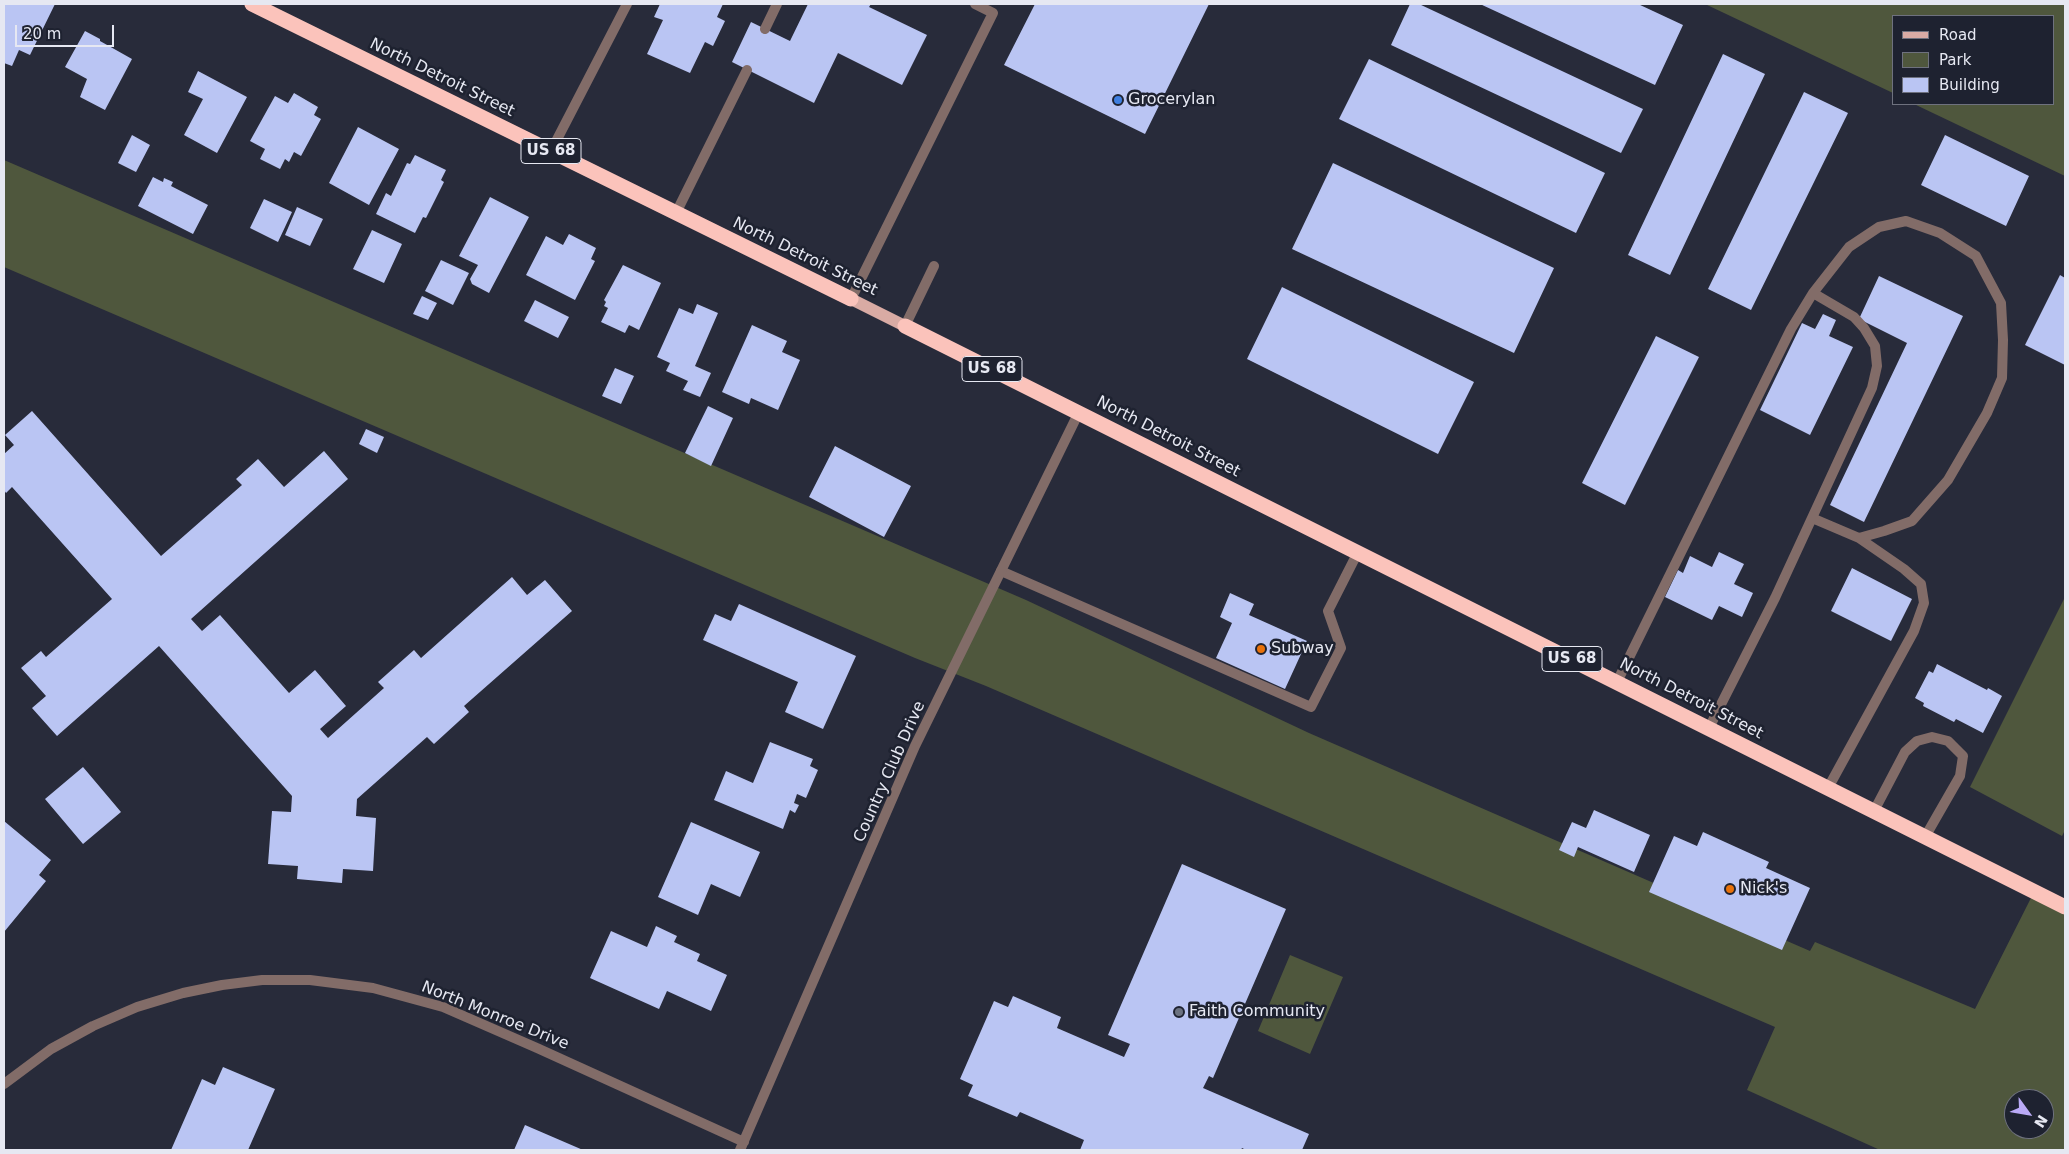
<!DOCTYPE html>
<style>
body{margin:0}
#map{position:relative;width:2069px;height:1154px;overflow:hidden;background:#282b3a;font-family:"DejaVu Sans",sans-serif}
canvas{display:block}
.frame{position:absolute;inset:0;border:5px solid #e6e8f2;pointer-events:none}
.legend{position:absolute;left:1892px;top:15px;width:162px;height:90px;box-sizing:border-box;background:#1e2230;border:1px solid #6e717e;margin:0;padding:6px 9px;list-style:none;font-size:15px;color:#e6e8f2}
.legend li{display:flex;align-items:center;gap:10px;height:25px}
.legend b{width:25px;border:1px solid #6e717e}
.north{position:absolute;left:2004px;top:1089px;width:50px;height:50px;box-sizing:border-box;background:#1e2230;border:1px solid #6e717e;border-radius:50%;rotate:122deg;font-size:14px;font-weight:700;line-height:20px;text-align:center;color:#e6e8f2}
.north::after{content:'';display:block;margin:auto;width:18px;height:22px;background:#baaaf6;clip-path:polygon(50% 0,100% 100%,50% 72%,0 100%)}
.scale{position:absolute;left:15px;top:25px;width:99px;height:22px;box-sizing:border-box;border:2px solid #e6e8f2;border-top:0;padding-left:6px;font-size:15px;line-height:18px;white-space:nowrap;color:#e6e8f2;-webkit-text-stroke:4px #1e2230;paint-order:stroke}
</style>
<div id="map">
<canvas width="2069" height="1154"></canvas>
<div class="frame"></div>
<ul class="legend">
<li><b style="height:6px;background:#d9aba4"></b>Road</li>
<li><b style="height:14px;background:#4f573d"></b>Park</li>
<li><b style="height:14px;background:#bac5f3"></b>Building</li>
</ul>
<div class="north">N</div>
<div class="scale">20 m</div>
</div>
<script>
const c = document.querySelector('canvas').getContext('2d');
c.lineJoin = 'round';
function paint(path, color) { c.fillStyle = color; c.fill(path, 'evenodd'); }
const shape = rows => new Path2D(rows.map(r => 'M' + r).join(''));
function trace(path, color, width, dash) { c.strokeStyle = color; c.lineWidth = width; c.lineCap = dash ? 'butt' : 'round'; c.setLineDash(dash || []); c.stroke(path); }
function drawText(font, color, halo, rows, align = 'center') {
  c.font = font + ' "DejaVu Sans",sans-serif'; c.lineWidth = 5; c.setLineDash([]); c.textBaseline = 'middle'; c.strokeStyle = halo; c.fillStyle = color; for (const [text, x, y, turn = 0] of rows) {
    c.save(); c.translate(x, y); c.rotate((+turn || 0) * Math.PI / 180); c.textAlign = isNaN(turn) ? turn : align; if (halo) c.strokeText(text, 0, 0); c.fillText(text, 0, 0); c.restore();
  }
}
paint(shape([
 [1705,4,2065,4,2065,176,1914,104,2053,104,2053,16,1893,16,1893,93],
 [4,160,1026,600,1309,733,1810,951,1815,942,1975,1009,2034,892,2065,908,2065,1150,1880,1150,1747,1090,1775,1027,986,686,915,658,4,267],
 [2014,1099,2044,1099,2044,1129,2014,1129],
 [2065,597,2065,830,2062,836,1970,787],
 [1290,955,1343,977,1310,1054,1258,1031]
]), '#4f573d');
paint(shape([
 [4,4,55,4,30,55,19,50,12,66,4,63],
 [660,4,723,4,717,17,725,21,713,46,705,42,690,73,647,54,663,20,654,17],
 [808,4,871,4,869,7,927,35,902,85,838,53,814,103,732,62,751,22,790,41],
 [1035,4,1209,4,1145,134,1004,65],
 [1410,4,1419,4,1643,109,1621,153,1391,45],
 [1480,4,1638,4,1683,25,1655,85],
 [85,31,100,39,100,41,132,59,105,110,80,97,87,79,65,67],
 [1723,54,1765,74,1670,275,1628,255],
 [1369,59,1605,173,1576,233,1339,119],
 [198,71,247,97,217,153,184,135,203,99,188,92],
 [1804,92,1848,113,1751,310,1708,289],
 [294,93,318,107,314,115,321,119,301,156,294,152,289,162,285,159,280,169,260,159,265,149,250,141,275,96,288,103],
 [358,127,399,149,369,205,329,183],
 [132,135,150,145,136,172,118,163],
 [1945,135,2029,176,2006,226,1921,185],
 [415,155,446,170,441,180,444,182,426,218,423,217,415,233,376,214,386,193,391,196,407,163,410,164],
 [1333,163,1554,268,1514,353,1292,249],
 [153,177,163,182,164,178,173,182,171,186,208,205,193,234,138,206],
 [490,197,529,217,489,293,472,284,470,279,478,265,459,256],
 [264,199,292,212,278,242,250,228],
 [297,207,323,219,310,246,285,235],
 [372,230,402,244,384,283,353,269],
 [569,234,596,248,591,259,595,261,575,300,526,275,546,236,563,245],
 [441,260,469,273,453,305,425,291],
 [623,265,661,283,639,330,629,325,625,333,601,322,608,308,604,306,606,302,604,300],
 [2060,275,2065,278,2065,365,2025,345],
 [1879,276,1963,316,1864,522,1830,505,1907,343,1859,319],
 [1282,287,1474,382,1438,454,1247,359],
 [422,296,437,303,428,320,413,314],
 [535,300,569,317,558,338,524,321],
 [697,304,718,313,695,366,711,373,700,397,683,390,688,381,666,371,670,363,657,357,679,308,693,314],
 [1823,314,1836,320,1829,336,1853,347,1810,435,1760,410,1802,323,1815,329],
 [752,325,787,341,782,352,800,360,778,410,751,398,749,404,722,392],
 [1656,336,1699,357,1625,505,1582,483],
 [615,368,634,376,621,404,602,396],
 [708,406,733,418,711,466,685,453],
 [32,411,161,556,242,485,236,479,258,459,284,487,324,451,348,479,191,619,202,631,220,615,289,693,315,670,346,706,320,729,328,738,384,688,378,682,414,650,421,658,512,577,527,595,545,580,572,611,464,706,469,712,434,744,427,737,357,799,356,816,376,818,373,871,343,869,342,883,297,879,298,866,268,864,272,811,291,812,292,796,159,646,57,736,32,708,46,696,21,668,41,651,46,657,112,599,12,487,6,493,4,490,4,454,14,445,5,435],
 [366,429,384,437,377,453,359,444],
 [835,446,911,486,884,537,809,497],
 [1719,552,1744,564,1734,584,1753,593,1742,617,1719,606,1712,620,1665,597,1678,570,1683,573,1690,556,1712,567],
 [1852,568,1912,599,1891,641,1831,611],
 [1230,593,1254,604,1249,615,1307,641,1285,689,1216,658,1232,623,1220,617],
 [739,604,856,656,823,729,785,712,798,682,703,640,715,614,731,621],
 [1937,664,1987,690,1988,688,2002,696,1983,733,1956,719,1954,722,1923,706,1924,703,1915,698,1929,671,1933,673],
 [770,742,813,759,810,766,818,770,806,798,797,794,794,803,799,805,795,813,790,810,783,829,714,800,726,771,753,783],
 [83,767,121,812,83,844,45,799],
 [1594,810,1650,835,1634,872,1578,847,1574,857,1559,850,1572,822,1586,828],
 [4,821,51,860,39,875,46,881,4,932],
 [691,822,760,852,740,897,711,884,698,915,658,897],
 [1703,832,1769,862,1766,868,1810,888,1782,950,1649,892,1674,836,1697,846],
 [1182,864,1286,909,1213,1078,1209,1076,1203,1088,1309,1134,1302,1150,1246,1150,1242,1148,1241,1150,1080,1150,1084,1140,1020,1112,1017,1117,968,1096,973,1085,960,1079,994,1001,1008,1007,1013,996,1061,1017,1057,1028,1124,1057,1130,1044,1108,1035],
 [656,926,677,936,674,942,700,954,697,961,727,975,711,1011,667,991,659,1009,590,978,611,931,647,947],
 [223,1067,275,1089,248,1150,171,1150,202,1079,215,1085],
 [525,1125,583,1150,514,1150]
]), '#bac5f3');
trace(shape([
 [765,29,777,4],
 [551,151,627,4],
 [676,213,747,70],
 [851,299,993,13,975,4],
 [905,326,934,266],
 [1001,571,1311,707,1341,648,1328,611,1358,552],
 [1617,682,1791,329,1813,293,1849,247,1879,227,1906,221,1940,233,1976,256,2001,303,2003,340,2002,378,1987,413,1948,480,1912,521,1884,531,1859,538,1812,518],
 [1709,728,1775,598,1872,388,1877,366,1875,346,1864,328,1854,317,1813,293],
 [1828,788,1914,631,1924,603,1921,584,1904,569,1859,538],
 [1874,811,1905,752,1917,741,1932,737,1948,741,1963,756,1960,776,1925,837]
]), '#826c68', 10);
trace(shape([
 [4,1084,51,1049,93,1026,137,1007,183,993,222,985,262,980,310,980,373,988,443,1007,537,1048,744,1142],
 [740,1150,915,746,1079,412]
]), '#826c68', 10);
trace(shape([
 [851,299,905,326]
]), '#d9aba4', 12);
trace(shape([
 [252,4,851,299],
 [905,326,2065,907]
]), '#fbc3bb', 15);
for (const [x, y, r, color] of [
 [1118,100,5,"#3f7fe0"],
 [1261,649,5,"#e8710a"],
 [1730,889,5,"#e8710a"],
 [1179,1012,5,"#6b7280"]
]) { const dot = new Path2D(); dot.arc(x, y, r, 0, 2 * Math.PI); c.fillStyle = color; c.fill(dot); trace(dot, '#1e2230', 2); }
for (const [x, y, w] of [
 [551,151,60],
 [992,369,60],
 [1572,659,60]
]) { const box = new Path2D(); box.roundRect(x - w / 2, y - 12.5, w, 25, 4); c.fillStyle = '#1e2230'; c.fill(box); trace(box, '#e6e8f2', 1); }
drawText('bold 15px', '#e6e8f2', null, [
 ["US 68",551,151],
 ["US 68",992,369],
 ["US 68",1572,659]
]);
drawText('16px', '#e6e8f2', '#1e2230', [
 ["North Detroit Street",442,78,26],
 ["North Detroit Street",805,257,26],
 ["North Detroit Street",1168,437,27],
 ["North Detroit Street",1691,699,27],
 ["Country Club Drive",890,772,-66],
 ["North Monroe Drive",495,1016,22]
]);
drawText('16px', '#e6e8f2', '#1e2230', [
 ["Grocerylan",1128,100],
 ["Subway",1271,649],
 ["Nick's",1740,889],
 ["Faith Community",1189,1012]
], 'left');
</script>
